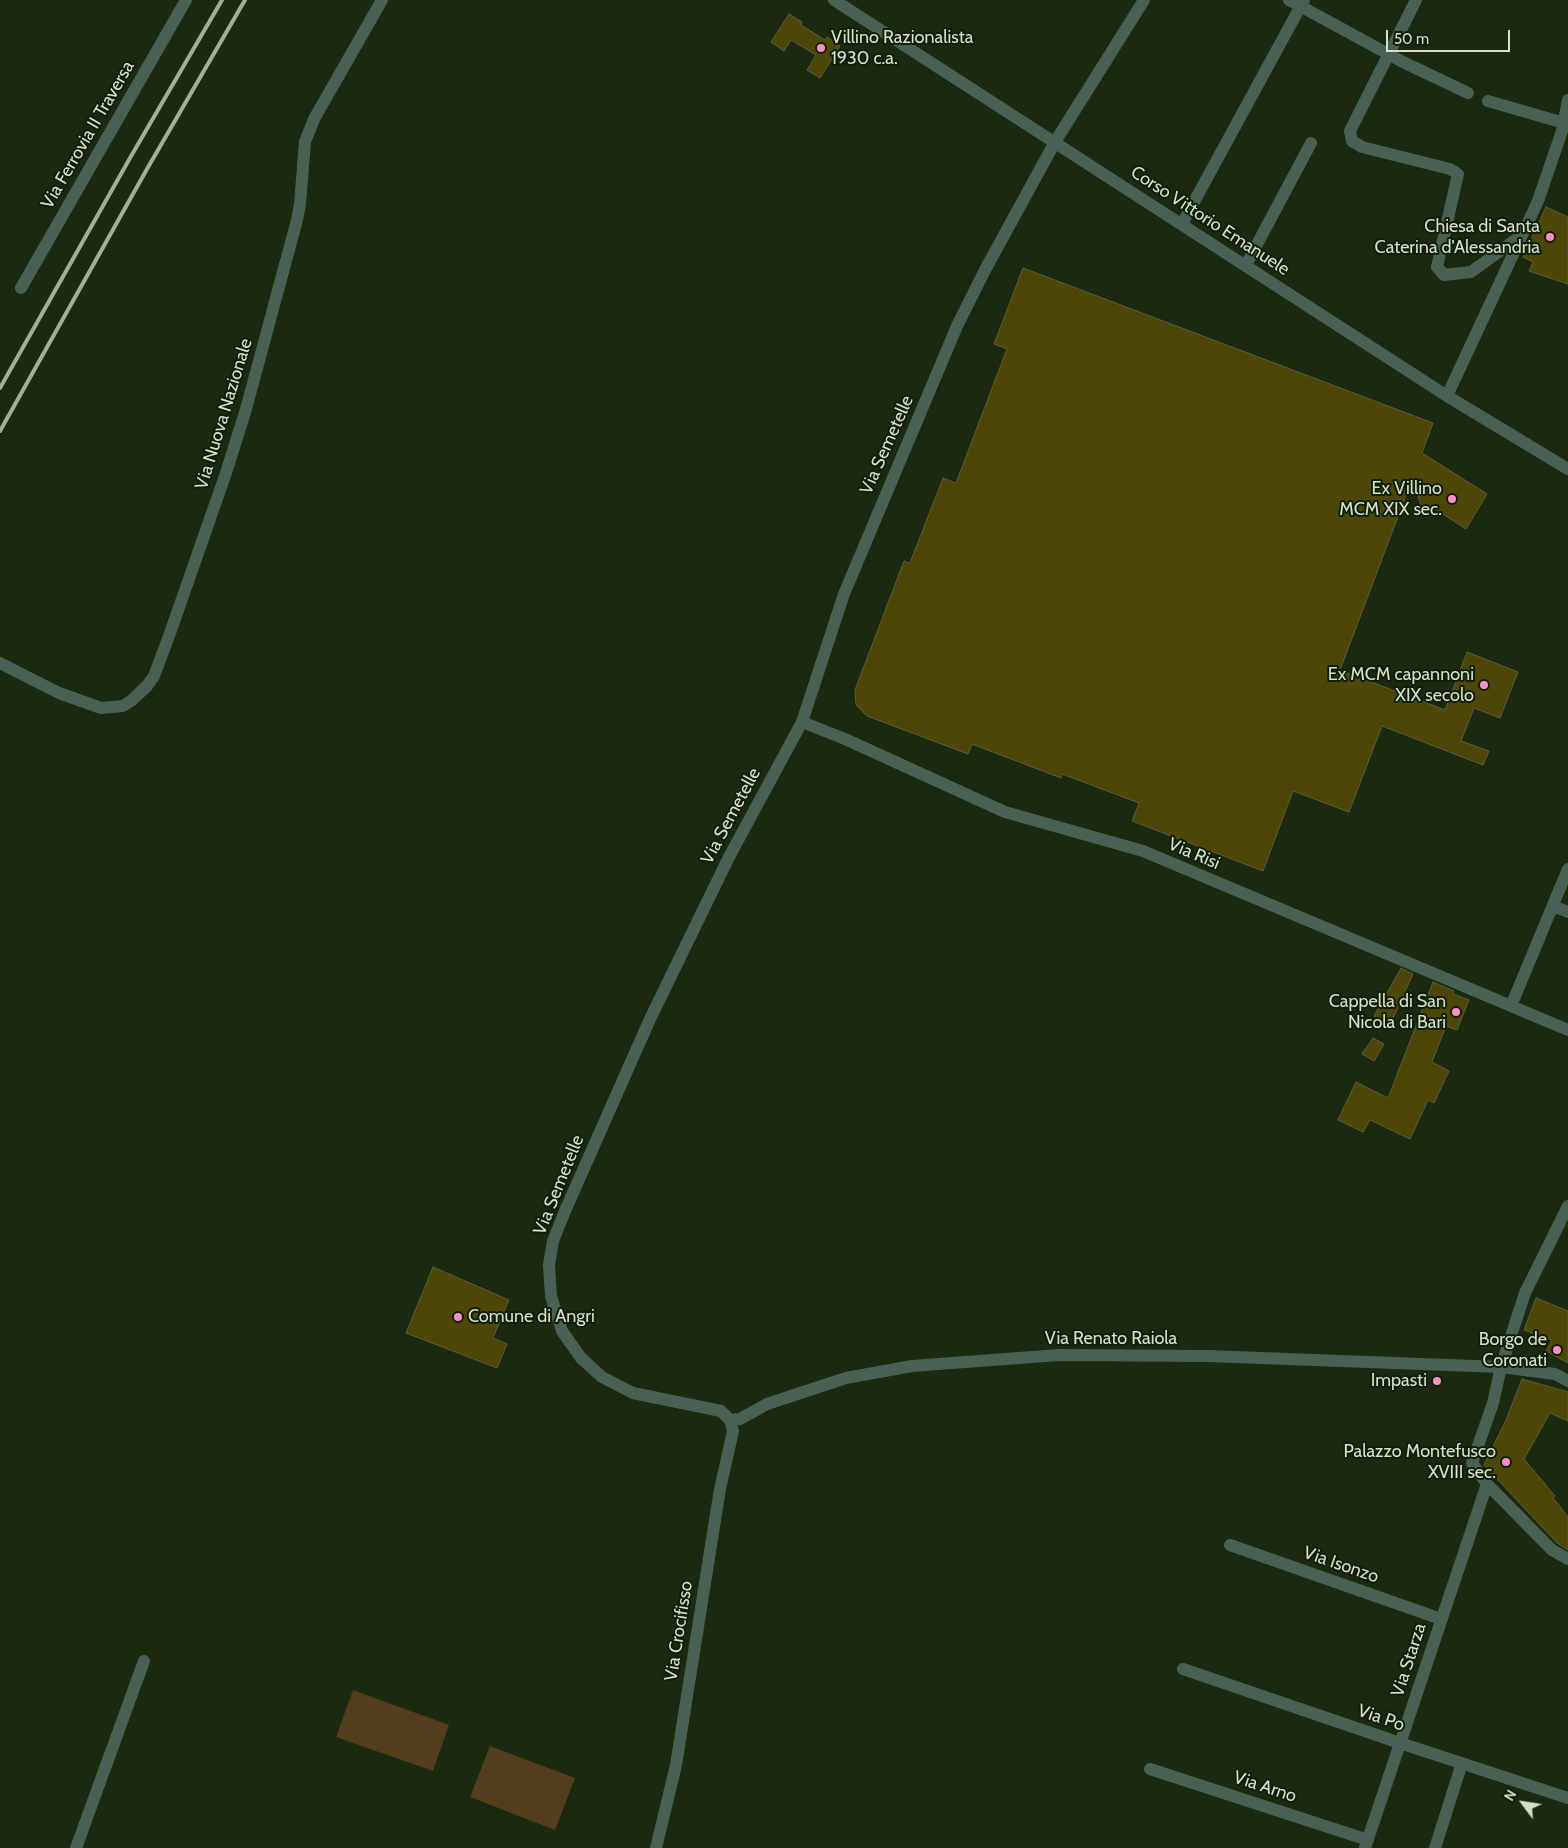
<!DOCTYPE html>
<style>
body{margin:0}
#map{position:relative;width:1568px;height:1848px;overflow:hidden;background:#1a290f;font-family:Cabin,sans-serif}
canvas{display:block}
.north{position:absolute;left:1498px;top:1778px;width:50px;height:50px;-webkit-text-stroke:4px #111f06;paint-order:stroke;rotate:301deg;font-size:14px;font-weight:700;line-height:20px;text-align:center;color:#d4dfce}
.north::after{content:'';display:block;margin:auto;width:18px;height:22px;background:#d4dfce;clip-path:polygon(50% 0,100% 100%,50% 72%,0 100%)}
.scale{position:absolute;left:1386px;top:30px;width:124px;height:22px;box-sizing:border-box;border:2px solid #d4dfce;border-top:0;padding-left:6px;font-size:15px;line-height:18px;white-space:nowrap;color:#d4dfce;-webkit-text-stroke:4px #111f06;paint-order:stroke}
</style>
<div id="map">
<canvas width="1568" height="1848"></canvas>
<div class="north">N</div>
<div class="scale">50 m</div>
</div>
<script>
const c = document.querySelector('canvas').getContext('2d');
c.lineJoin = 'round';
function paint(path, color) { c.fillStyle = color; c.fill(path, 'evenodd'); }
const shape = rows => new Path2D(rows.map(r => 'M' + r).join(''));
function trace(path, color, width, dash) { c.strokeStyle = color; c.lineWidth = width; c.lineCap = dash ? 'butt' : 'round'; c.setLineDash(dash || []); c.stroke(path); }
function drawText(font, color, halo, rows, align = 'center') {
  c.font = font + ' Cabin,sans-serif'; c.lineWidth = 4; c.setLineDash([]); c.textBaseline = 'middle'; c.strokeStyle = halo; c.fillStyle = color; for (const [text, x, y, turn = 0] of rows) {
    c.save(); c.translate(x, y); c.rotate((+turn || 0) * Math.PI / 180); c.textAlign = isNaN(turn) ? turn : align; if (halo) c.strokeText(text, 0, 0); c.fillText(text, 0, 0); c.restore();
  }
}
paint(shape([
 [353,1690,449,1725,433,1771,336,1737],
 [490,1746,575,1778,555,1830,470,1797]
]), '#523d1d');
const building = shape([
 [789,14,802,22,801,25,825,40,827,37,840,46,820,78,807,70,816,55,791,40,784,51,771,42,789,14],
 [1546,207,1568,217,1568,284,1529,271,1533,262,1523,257,1546,207],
 [1023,268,1433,423,1422,453,1487,494,1466,529,1427,504,1421,506,1413,477,1340,670,1445,710,1467,652,1518,672,1500,718,1474,708,1461,741,1489,751,1483,765,1382,726,1349,812,1293,791,1263,871,1132,821,1139,803,1062,774,1061,778,972,744,968,754,867,716,856,705,855,690,904,561,910,563,943,478,956,483,1007,349,994,344,1023,268],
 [1401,968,1413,974,1390,1025,1374,1016,1401,968],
 [1433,982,1454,991,1453,994,1469,1000,1457,1030,1446,1026,1432,1062,1449,1071,1434,1103,1428,1100,1410,1139,1370,1120,1363,1132,1338,1120,1356,1082,1388,1098,1433,982],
 [1373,1038,1384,1044,1374,1061,1362,1054,1373,1038],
 [433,1267,509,1300,493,1338,507,1344,497,1368,406,1333,433,1267],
 [1536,1298,1568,1311,1568,1363,1546,1351,1552,1340,1524,1330,1536,1298],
 [1522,1379,1568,1392,1568,1421,1550,1413,1524,1459,1555,1496,1553,1498,1568,1517,1568,1550,1557,1543,1484,1465,1506,1420,1522,1379]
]);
paint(building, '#4d4707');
trace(building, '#5f5c3b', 1);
trace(shape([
 [834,0,1447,396,1568,469],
 [1289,0,1403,62,1468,93],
 [1416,0,1350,131,1352,141,1362,147,1450,169,1458,174,1437,267,1444,275,1471,272,1522,235],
 [1488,101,1564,123],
 [1182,224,1304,0],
 [1246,265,1311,143],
 [21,288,186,0],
 [1447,396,1538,201,1562,131,1568,100],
 [0,663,59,693,101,708,123,706,131,701,147,686,154,676,169,636,226,473,246,409,297,220,300,204,305,142,314,119,382,0],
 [802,722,845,739,1005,812,1143,851,1568,1030],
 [1553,906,1568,912],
 [1511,1006,1568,869],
 [1568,1206,1525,1293,1501,1367,1493,1403,1472,1463,1487,1484,1552,1550,1568,1559],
 [730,1420,740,1419,767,1404,846,1378,912,1366,1059,1355,1208,1356,1501,1367,1555,1374,1568,1381],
 [1230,1545,1441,1619],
 [1183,1669,1400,1743,1568,1798],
 [1150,1769,1368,1840],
 [76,1848,144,1661],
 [656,1848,676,1765,720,1489,733,1431,730,1420,721,1411,633,1393,602,1377,581,1358,562,1331,551,1296,549,1265,553,1241,565,1211,650,1019,729,857,802,722,844,594,957,326,985,270,1055,142,1144,0],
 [1365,1848,1487,1484],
 [1435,1848,1462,1763]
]), '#496154', 12);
trace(shape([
 [0,388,130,158,222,0],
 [0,431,147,169,245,0]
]), '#a2ae9a', 4);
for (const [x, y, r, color] of [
 [821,48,5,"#fa8fc7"],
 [1550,237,5,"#fa8fc7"],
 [1452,499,5,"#fa8fc7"],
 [1484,685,5,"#fa8fc7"],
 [1456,1012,5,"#fa8fc7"],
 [458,1317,5,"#fa8fc7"],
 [1557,1350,5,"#fa8fc7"],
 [1437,1381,5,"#fa8fc7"],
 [1506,1462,5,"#fa8fc7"]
]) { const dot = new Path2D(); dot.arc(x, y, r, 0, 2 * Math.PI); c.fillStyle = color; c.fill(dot); trace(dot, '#111f06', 2); }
drawText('18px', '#d4dfce', '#111f06', [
 ["Villino Razionalista",831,38,"left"],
 ["1930 c.a.",831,59,"left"],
 ["Chiesa di Santa",1540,227],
 ["Caterina d'Alessandria",1540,248],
 ["Ex Villino",1442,489],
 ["MCM XIX sec.",1442,510],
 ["Ex MCM capannoni",1474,675],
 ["XIX secolo",1474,696],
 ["Cappella di San",1446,1002],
 ["Nicola di Bari",1446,1023],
 ["Comune di Angri",468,1317,"left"],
 ["Borgo de",1547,1340],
 ["Coronati",1547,1361],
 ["Impasti",1427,1381],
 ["Palazzo Montefusco",1496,1452],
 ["XVIII sec.",1496,1473]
], 'right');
drawText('18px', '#d4dfce', '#111f06', [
 ["Via Ferrovia II Traversa",88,135,-60],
 ["Corso Vittorio Emanuele",1210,221,33],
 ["Via Nuova Nazionale",224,414,-73],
 ["Via Semetelle",887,445,-66],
 ["Via Semetelle",731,816,-62],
 ["Via Risi",1194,854,23],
 ["Via Semetelle",559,1185,-68],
 ["Via Renato Raiola",1111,1339],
 ["Via Isonzo",1341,1565,19],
 ["Via Crocifisso",679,1631,-81],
 ["Via Starza",1409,1660,-72],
 ["Via Po",1381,1718,19],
 ["Via Arno",1265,1787,18]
]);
</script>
